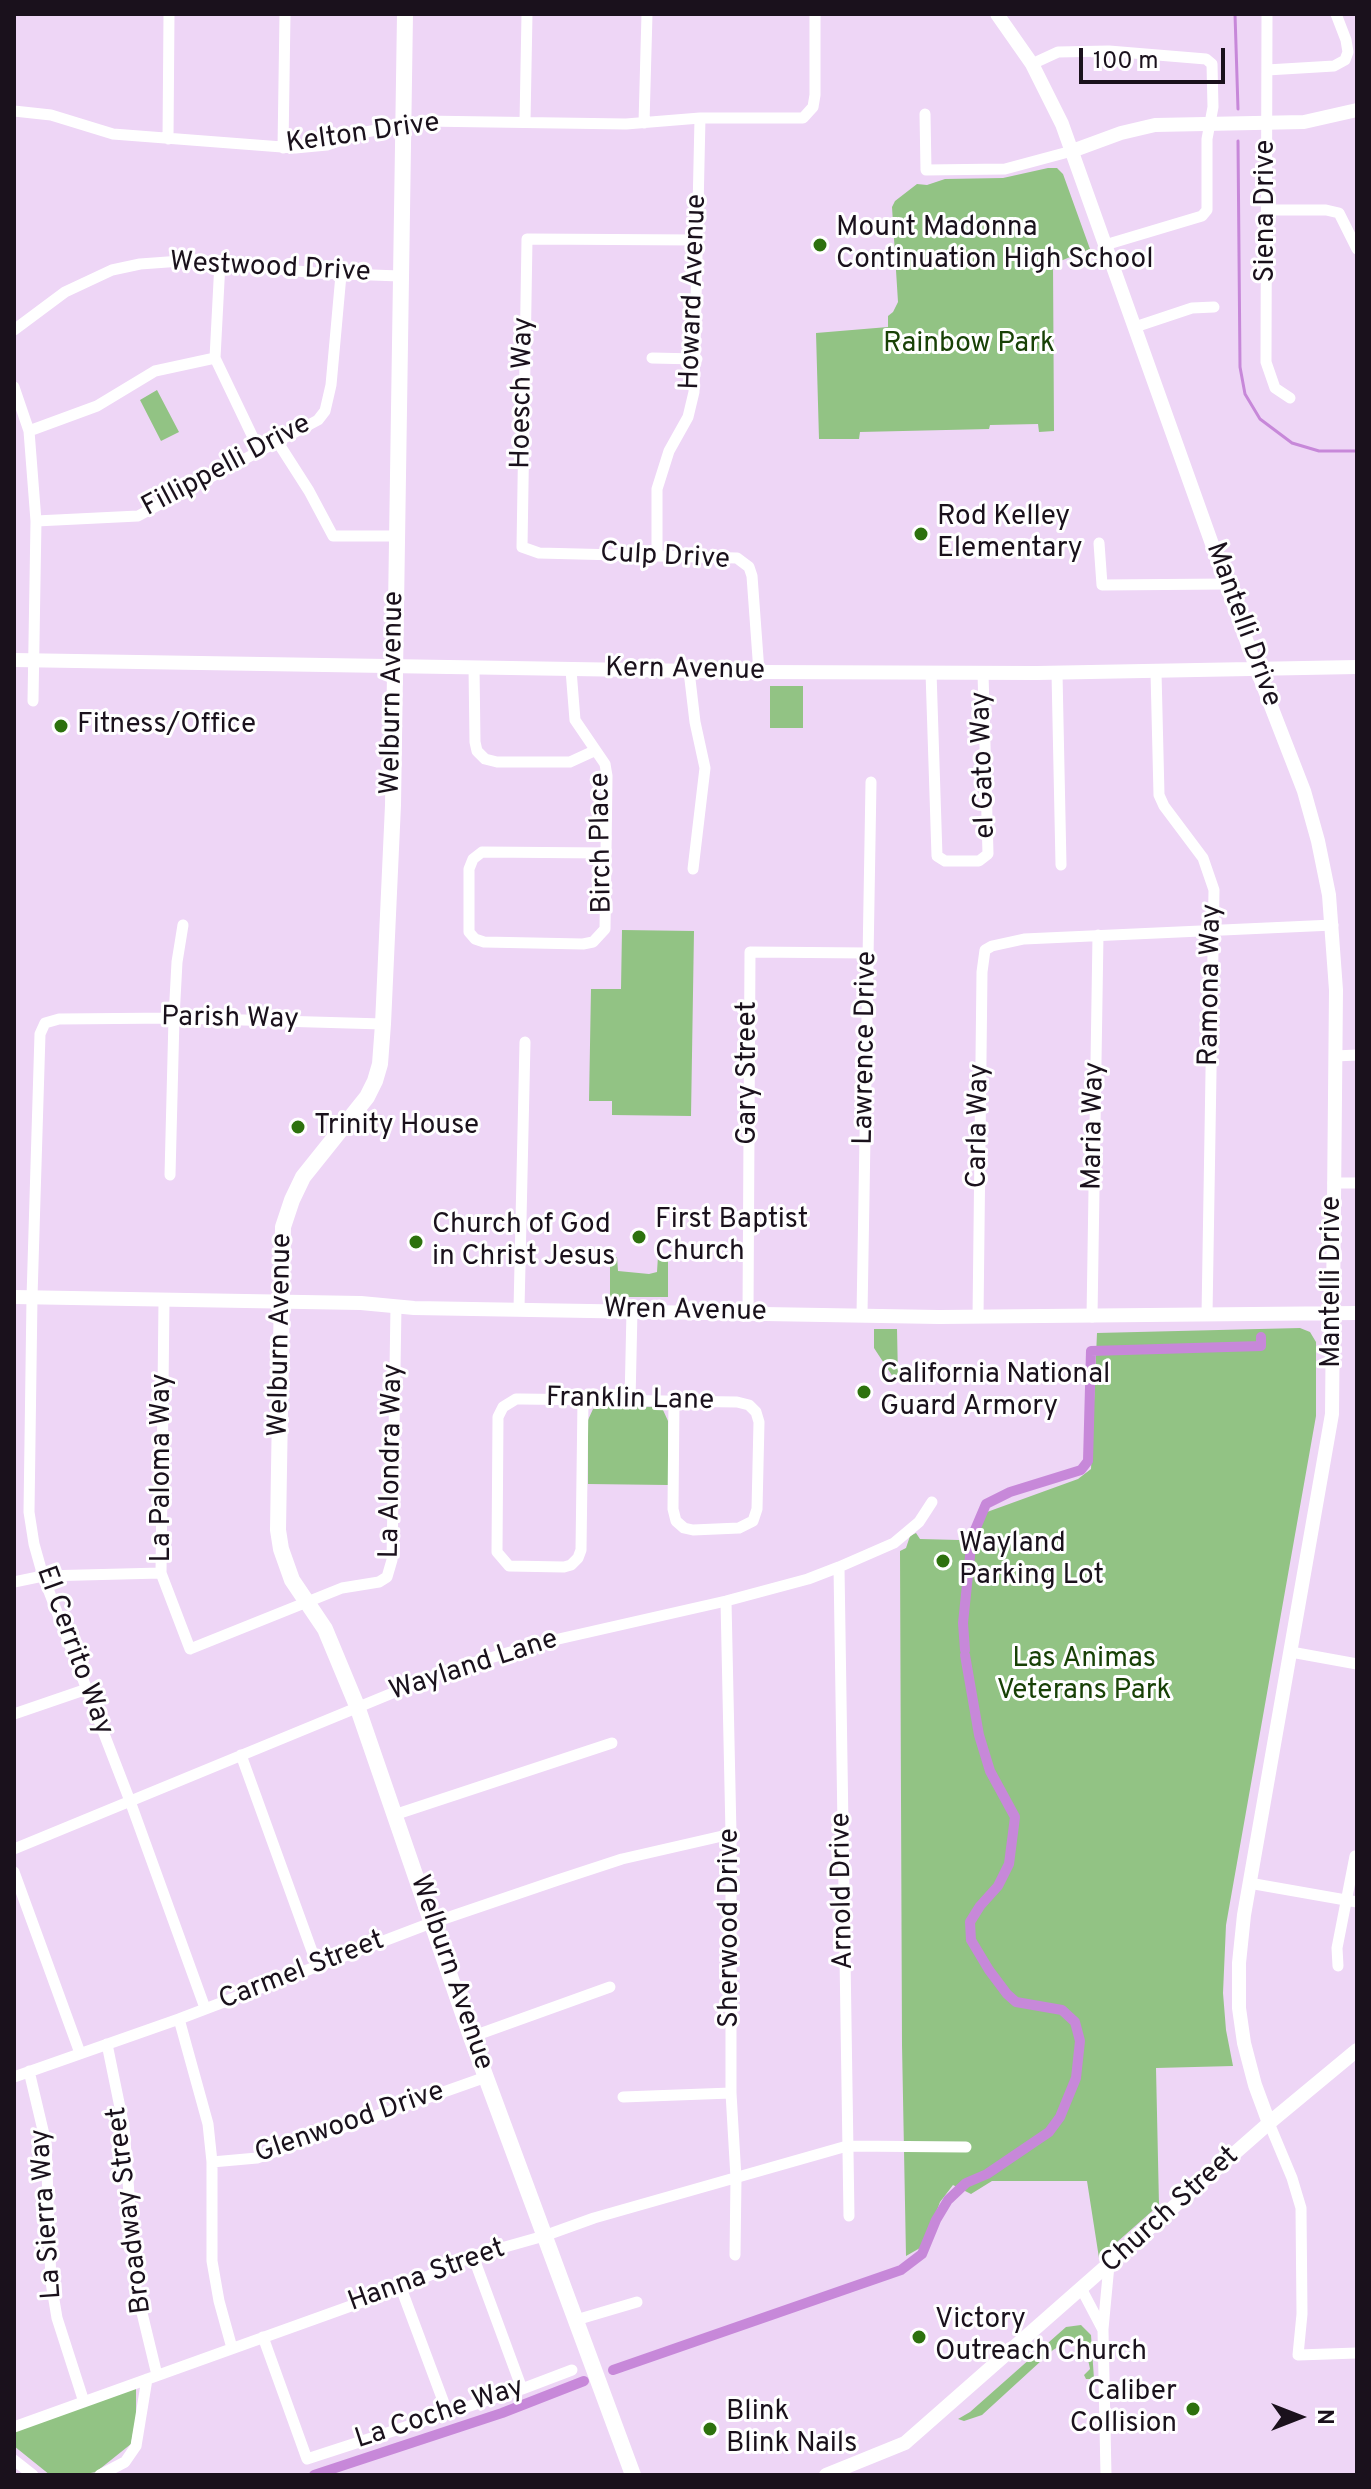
<!DOCTYPE html>
<style>
body{margin:0}
#map{position:relative;width:1371px;height:2489px;overflow:hidden;background:#eed6f6;font-family:Overpass,sans-serif}
canvas{display:block}
.frame{position:absolute;inset:0;border:16px solid #1a111c;pointer-events:none}
.north{position:absolute;left:1259px;top:2377px;width:80px;height:80px;-webkit-text-stroke:6px #fff;paint-order:stroke;rotate:90deg;font-size:22px;font-weight:700;line-height:32px;text-align:center;color:#1a111c}
.north::after{content:'';display:block;margin:auto;width:28px;height:36px;background:#1a111c;clip-path:polygon(50% 0,100% 100%,50% 72%,0 100%)}
.scale{position:absolute;left:1079px;top:48px;width:146px;height:36px;box-sizing:border-box;border:4px solid #1a111c;border-top:0;padding-left:10px;font-size:24px;line-height:28px;white-space:nowrap;color:#1a111c;-webkit-text-stroke:6px #fff;paint-order:stroke}
</style>
<div id="map">
<canvas width="1371" height="2489"></canvas>
<div class="frame"></div>
<div class="north">N</div>
<div class="scale">100 m</div>
</div>
<script>
const c = document.querySelector('canvas').getContext('2d');
c.lineJoin = 'round';
function paint(path, color) { c.fillStyle = color; c.fill(path, 'evenodd'); }
const shape = rows => new Path2D(rows.map(r => 'M' + r).join(''));
function trace(path, color, width, dash) { c.strokeStyle = color; c.lineWidth = width; c.lineCap = dash ? 'butt' : 'round'; c.setLineDash(dash || []); c.stroke(path); }
function drawText(font, color, halo, rows, align = 'center') {
  c.font = font + ' Overpass,sans-serif'; c.lineWidth = 6; c.setLineDash([]); c.textBaseline = 'middle'; c.strokeStyle = halo; c.fillStyle = color; for (const [text, x, y, turn = 0] of rows) {
    c.save(); c.translate(x, y); c.rotate((+turn || 0) * Math.PI / 180); c.textAlign = isNaN(turn) ? turn : align; if (halo) c.strokeText(text, 0, 0); c.fillText(text, 0, 0); c.restore();
  }
}
paint(shape([
 [1048,168,1057,168,1063,174,1090,249,1053,264,1054,431,1039,432,1038,424,990,425,989,429,860,432,859,439,819,439,816,333,888,327,888,316,893,312,898,302,892,207,895,201,917,184,927,185,945,179,1003,178],
 [157,390,179,432,161,441,140,400],
 [770,686,803,686,803,728,770,728],
 [622,930,694,931,691,1116,612,1115,612,1101,589,1101,591,989,621,989],
 [668,1255,668,1297,610,1297,610,1257,617,1257,618,1271,649,1274,657,1272,658,1256],
 [1300,1328,1310,1332,1316,1342,1316,1416,1226,1925,1223,1993,1226,2030,1233,2066,1156,2068,1159,2205,1099,2258,1087,2181,992,2181,971,2194,953,2185,940,2202,927,2237,920,2248,906,2256,902,2045,900,1551,906,1548,910,1536,916,1533,920,1539,959,1540,987,1512,1078,1479,1091,1469,1097,1333],
 [874,1329,897,1329,898,1378,893,1377,874,1348],
 [604,1406,657,1407,663,1410,668,1421,668,1485,588,1484,588,1420,593,1409],
 [1081,2325,1091,2335,1094,2379,1086,2379,1084,2375,1090,2369,1085,2345,1066,2342,1053,2350,982,2415,964,2421,958,2419,970,2412,1066,2327],
 [136,2388,136,2417,131,2444,96,2472,80,2475,50,2475,14,2446,14,2429]
]), '#92c384');
trace(shape([
 [1235,14,1238,109],
 [1238,141,1240,367,1245,394,1260,419,1292,443,1319,451,1357,451]
]), '#c788d9', 3);
trace(shape([
 [965,1650,963,1623,972,1537,986,1504,1010,1492,1081,1470,1088,1461,1091,1351,1261,1346,1261,1337],
 [613,2370,901,2270,922,2254,936,2220,948,2200,966,2183,987,2174,1049,2132,1060,2117,1076,2078,1080,2041,1075,2022,1062,2010,1016,2002,1007,1994,989,1970,971,1940,970,1922,980,1906,998,1886,1009,1864,1015,1817,990,1771,979,1735,965,1655],
 [314,2475,502,2413,584,2381]
]), '#c788d9', 10);
trace(shape([
 [1267,14,1266,362,1275,388,1290,398],
 [1032,64,1058,52,1109,51,1206,59,1212,64,1213,107,1207,139,1207,210,1202,216,1105,245],
 [1267,70,1334,66,1345,60,1348,52,1346,40,1336,14],
 [14,111,51,115,113,134,295,148,327,145,366,132,423,121,626,124,700,118,803,118,813,107,815,95,815,14],
 [925,114,926,170,1005,169,1072,151],
 [525,122,527,14],
 [644,123,647,14],
 [168,139,169,14],
 [283,148,285,14],
 [1267,210,1326,210,1339,213,1357,249],
 [698,240,527,239,522,547,539,553,737,558,749,567,752,576,759,672],
 [220,262,215,358,259,450],
 [1135,327,1192,308,1214,307],
 [14,330,65,292,112,270,140,264,195,260,316,273,400,276],
 [652,358,697,359],
 [14,387,29,431,36,521,33,701],
 [29,431,97,406,155,371,215,358],
 [277,441,309,491,333,536,397,536],
 [36,521,138,516,318,420,325,411,331,385,341,275],
 [1099,543,1102,585,1227,584],
 [657,555,657,489,669,451,688,417,694,392,700,118],
 [474,667,475,742,477,751,485,759,497,762,570,762,594,751],
 [571,670,575,720,605,764,607,776,606,853,605,929,593,942,583,944,484,942,475,939,469,932,469,869,473,859,482,852,606,853],
 [689,671,695,722,705,768,693,869],
 [931,672,937,856,945,861,979,861,988,854,983,673],
 [1156,672,1159,795,1164,806,1203,858,1214,890,1207,1315],
 [1057,673,1061,865],
 [1335,1056,1357,1055],
 [170,1175,174,1018,177,962,183,925],
 [1333,1183,1357,1183],
 [164,1300,161,1573,190,1649,342,1588,379,1582,387,1577,392,1560,396,1306],
 [519,1309,525,1042],
 [748,1313,750,952,868,953],
 [862,1314,871,782],
 [978,1317,982,972,985,950,992,946,1024,939,1333,925],
 [1092,1317,1098,935],
 [583,1400,581,1550,578,1558,571,1565,564,1567,509,1566,497,1552,498,1417,503,1407,516,1399,521,1399,737,1402,749,1405,756,1412,759,1422,757,1509,753,1521,739,1528,693,1530,684,1528,676,1521,673,1509,674,1401],
 [630,1401,632,1311],
 [839,1567,849,2216],
 [14,1582,43,1576,161,1573],
 [726,1601,731,1834,731,2093,736,2178,735,2255],
 [1291,1652,1357,1664],
 [14,1714,87,1689],
 [241,1755,317,1965],
 [394,1815,612,1743],
 [14,1849,446,1671,541,1643,726,1601,808,1579,839,1567,894,1543,919,1522,932,1502],
 [14,1872,80,2053],
 [1249,1883,1357,1902],
 [1338,1966,1337,1948,1355,1856],
 [205,2008,130,1801,43,1576,34,1544,29,1512,32,1297,40,1034,45,1023,59,1019,174,1018,383,1024],
 [179,2019,208,2124,212,2162,212,2261,219,2301,232,2348],
 [471,2037,610,1987],
 [107,2044,124,2127,136,2288,157,2375],
 [29,2071,46,2143,51,2282,57,2318,84,2402],
 [14,2077,179,2019,423,1926,558,1880,622,1859,731,1834],
 [623,2097,731,2093],
 [1269,2123,1292,2178,1301,2208,1302,2314,1298,2355,1357,2353],
 [212,2162,257,2158,486,2077],
 [473,2256,522,2389],
 [401,2288,448,2414],
 [1082,2290,1103,2330,1106,2475],
 [576,2320,637,2302],
 [1103,2329,1109,2265],
 [263,2337,307,2459,522,2389,572,2370],
 [14,2427,401,2288,473,2256,544,2236,594,2218,847,2146,966,2147],
 [14,2460,33,2475],
 [100,2475,125,2462,136,2446,147,2379]
]), '#fff', 11);
trace(shape([
 [997,14,1032,64,1062,124,1257,670,1304,791,1318,841,1329,895,1336,990,1332,1414,1244,1915,1239,1963,1239,2008,1244,2043,1255,2085,1269,2123],
 [1072,151,1121,133,1155,125,1304,122,1357,110],
 [14,660,759,672,1037,673,1357,667],
 [14,1297,361,1303,414,1308,939,1317,1357,1313],
 [826,2475,905,2443,1269,2123,1357,2050]
]), '#fff', 14);
trace(shape([
 [405,14,393,805,383,1024,380,1064,375,1081,367,1097,303,1177,292,1200,283,1227,278,1530,281,1549,292,1580,325,1629,357,1706,471,2037,633,2475]
]), '#fff', 16);
for (const [x, y, r, color] of [
 [820,245,8,"#2d710e"],
 [921,534,8,"#2d710e"],
 [61,726,8,"#2d710e"],
 [298,1127,8,"#2d710e"],
 [639,1237,8,"#2d710e"],
 [416,1242,8,"#2d710e"],
 [864,1392,8,"#2d710e"],
 [943,1561,8,"#2d710e"],
 [919,2337,8,"#2d710e"],
 [1193,2409,8,"#2d710e"],
 [710,2429,8,"#2d710e"]
]) { const dot = new Path2D(); dot.arc(x, y, r, 0, 2 * Math.PI); c.fillStyle = color; c.fill(dot); trace(dot, '#fff', 3); }
drawText('28px', '#1a111c', '#fff', [
 ["Kelton Drive",363,135,-8],
 ["Siena Drive",1267,211,-90],
 ["Westwood Drive",270,269,3],
 ["Howard Avenue",695,292,-88],
 ["Hoesch Way",524,393,-89],
 ["Fillippelli Drive",227,467,-28],
 ["Culp Drive",665,558,3],
 ["Mantelli Drive",1242,625,70],
 ["Kern Avenue",685,671,1],
 ["Welburn Avenue",394,693,-89],
 ["el Gato Way",985,765,-92],
 ["Birch Place",603,843,-91],
 ["Ramona Way",1212,985,-89],
 ["Parish Way",230,1020,1],
 ["Lawrence Drive",867,1048,-89],
 ["Gary Street",749,1073,-90],
 ["Carla Way",980,1126,-89],
 ["Maria Way",1095,1126,-89],
 ["Mantelli Drive",1333,1282,-90],
 ["Wren Avenue",685,1312,1],
 ["Welburn Avenue",282,1335,-89],
 ["Franklin Lane",630,1401,1],
 ["La Alondra Way",393,1461,-89],
 ["La Paloma Way",163,1468,-90],
 ["El Cerrito Way",73,1651,70],
 ["Wayland Lane",474,1667,-18],
 ["Arnold Drive",844,1891,-91],
 ["Sherwood Drive",731,1928,-90],
 ["Carmel Street",302,1972,-21],
 ["Welburn Avenue",450,1973,71],
 ["Glenwood Drive",350,2124,-19],
 ["Broadway Street",131,2210,-97],
 ["Church Street",1171,2211,-42],
 ["La Sierra Way",48,2214,-94],
 ["Hanna Street",427,2277,-20],
 ["La Coche Way",440,2415,-18]
]);
drawText('28px', '#1a111c', '#fff', [
 ["Mount Madonna",836,229],
 ["Continuation High School",836,261],
 ["Rod Kelley",937,518],
 ["Elementary",937,550],
 ["Fitness/Office",77,726],
 ["Trinity House",314,1127],
 ["First Baptist",655,1221],
 ["Church",655,1253],
 ["Church of God",432,1226],
 ["in Christ Jesus",432,1258],
 ["California National",880,1376],
 ["Guard Armory",880,1408],
 ["Wayland",959,1545],
 ["Parking Lot",959,1577],
 ["Victory",935,2321],
 ["Outreach Church",935,2353],
 ["Caliber",1177,2393,"right"],
 ["Collision",1177,2425,"right"],
 ["Blink",726,2413],
 ["Blink Nails",726,2445]
], 'left');
drawText('28px', '#184106', '#fff', [
 ["Rainbow Park",969,345],
 ["Las Animas",1084,1660],
 ["Veterans Park",1084,1692]
]);
</script>
